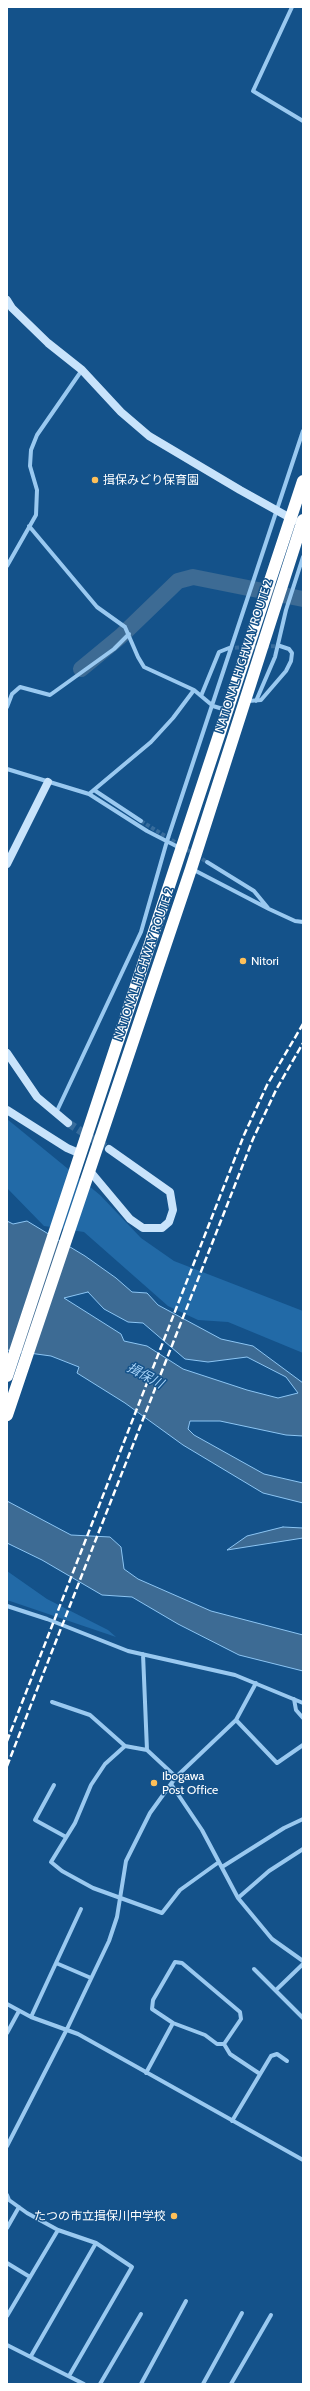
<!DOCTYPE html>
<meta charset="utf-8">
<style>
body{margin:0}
#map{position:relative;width:310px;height:2391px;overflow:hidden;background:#14528a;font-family:Cabin,sans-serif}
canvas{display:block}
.frame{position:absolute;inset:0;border:8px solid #fff;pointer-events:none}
</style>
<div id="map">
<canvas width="310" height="2391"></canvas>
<div class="frame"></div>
</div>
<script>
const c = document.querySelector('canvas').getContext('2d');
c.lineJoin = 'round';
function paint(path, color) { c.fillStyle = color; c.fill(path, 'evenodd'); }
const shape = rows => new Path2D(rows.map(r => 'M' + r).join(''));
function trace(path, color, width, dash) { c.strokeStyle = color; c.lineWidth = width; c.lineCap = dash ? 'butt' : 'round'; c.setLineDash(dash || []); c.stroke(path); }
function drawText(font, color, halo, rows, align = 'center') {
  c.font = font + ' Cabin,"Noto Sans JP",sans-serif'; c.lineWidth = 3; c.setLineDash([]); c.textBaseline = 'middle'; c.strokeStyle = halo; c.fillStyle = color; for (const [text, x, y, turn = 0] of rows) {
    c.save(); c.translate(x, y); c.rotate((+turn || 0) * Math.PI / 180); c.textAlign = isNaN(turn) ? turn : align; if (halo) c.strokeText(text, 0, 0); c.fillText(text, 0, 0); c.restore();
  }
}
paint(shape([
 [7,1119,100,1195,141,1238,174,1261,303,1311,303,1353,228,1322,198,1320,168,1306,84,1232,44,1226,7,1188],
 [7,1571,47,1599,108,1630,116,1637,7,1600]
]), '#226aa7');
const water = shape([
 [7,1221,13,1224,27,1221,85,1256,116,1278,132,1292,147,1293,158,1305,221,1339,253,1346,303,1383,303,1436,286,1435,220,1421,190,1421,188,1429,194,1435,264,1474,303,1483,303,1503,263,1493,183,1445,125,1403,77,1373,79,1367,51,1356,7,1350,7,1221],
 [88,1292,104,1309,128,1322,143,1323,185,1359,208,1362,247,1357,286,1377,298,1393,278,1398,247,1390,183,1369,147,1346,124,1341,121,1334,64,1298,88,1292],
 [7,1501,71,1535,110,1537,121,1547,124,1569,138,1579,211,1611,303,1635,303,1671,239,1655,178,1624,132,1597,102,1595,42,1560,7,1543,7,1501],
 [283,1527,303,1528,303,1538,227,1550,247,1536,283,1527]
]);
paint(water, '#3d6b94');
trace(water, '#8cc5f3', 1);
trace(shape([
 [81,669,121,636,178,581,193,577,303,599]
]), '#3d6b94', 16);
trace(shape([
 [229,648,280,646],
 [141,821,207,862]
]), '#376c9c', 4, [4, 2]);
trace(shape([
 [68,1123,109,1149]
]), '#376c9c', 8, [8, 4]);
trace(shape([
 [292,7,253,91,303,121],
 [29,526,97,607,125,627,138,657,144,667,194,690,213,706,226,710],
 [7,566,36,515,37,490,30,466,31,450,37,435,82,370],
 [201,696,219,652,229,648],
 [248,701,261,700,286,671,291,661,292,653,289,649,280,646],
 [256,701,275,657,286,610,303,557],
 [7,707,12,694,20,687,50,695,114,649,129,634],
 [7,769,89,794,147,831,180,848],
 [94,790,141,821],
 [89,794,151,742,173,718,194,690],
 [207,862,254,891,268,908],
 [192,869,269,909,295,921,303,922],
 [56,1113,141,932,167,841,303,431],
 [7,1606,47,1619,128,1651,235,1675,303,1703],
 [143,1654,147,1750,176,1777],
 [294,1699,296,1710,303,1718],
 [52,1702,90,1715,125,1746],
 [236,1720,277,1763,303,1745],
 [147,1750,125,1746,105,1764,91,1785,75,1823,51,1862,62,1871,93,1888,162,1913,180,1890,219,1862],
 [171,1784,202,1830,238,1898,272,1939,303,1961],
 [54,1785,35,1820,66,1837],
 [222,1867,284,1828,303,1819],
 [238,1898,269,1871,303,1849],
 [56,1963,91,1978],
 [254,1969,303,2018],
 [276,1990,303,1964],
 [7,2004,31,2017,78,2034,303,2160],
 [31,2017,81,1909],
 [7,2033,19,2011],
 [224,2044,241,2019,240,2012,182,1963,175,1962,153,2000,152,2009,173,2023,205,2035,217,2044,224,2044,230,2054,260,2074],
 [146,2073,173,2023],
 [232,2121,271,2056,277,2054,287,2061],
 [7,2146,67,2029,109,1941,117,1917,126,1861,150,1813,176,1777,236,1720,256,1683],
 [7,2195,9,2200,27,2213,58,2230,96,2243,132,2267,69,2376],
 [7,2228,19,2207],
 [7,2263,30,2277],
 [7,2316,58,2230],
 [7,2345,84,2384],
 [31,2356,96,2243],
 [100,2384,141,2314],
 [141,2384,186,2301],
 [203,2384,242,2313],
 [231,2384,271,2315]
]), '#9ac9f0', 4);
trace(shape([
 [7,300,12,308,48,343,82,370,121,412,149,436,240,490,294,520],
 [7,864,48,782],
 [7,1053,37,1097,68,1123],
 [7,1110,67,1148,81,1154],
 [89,1170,130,1219,143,1228,162,1228,169,1222,173,1210,170,1192,109,1149]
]), '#c8e3fb', 8);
trace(shape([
 [7,1376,303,481],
 [7,1415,191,869,303,520]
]), '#fff', 12);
trace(shape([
 [7,1741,244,1135,267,1085,303,1024],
 [7,1766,253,1139,276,1090,303,1043]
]), '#fff', 2.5, [7, 3]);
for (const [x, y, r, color] of [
 [95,480,4,"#ffc059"],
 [243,961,4,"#ffc059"],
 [154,1783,4,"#ffc059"],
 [174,2216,4,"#ffc059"]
]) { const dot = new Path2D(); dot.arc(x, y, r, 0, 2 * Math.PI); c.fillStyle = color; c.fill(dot); trace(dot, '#14528a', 1.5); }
drawText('12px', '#fff', '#14528a', [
 ["揖保みどり保育園",103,480],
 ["Nitori",251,961],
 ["Ibogawa",162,1776],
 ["Post Office",162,1790],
 ["たつの市立揖保川中学校",166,2216,"right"]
], 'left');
drawText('12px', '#fff', '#14528a', [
 ["NATIONAL HIGHWAY ROUTE 2",244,656,-72],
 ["NATIONAL HIGHWAY ROUTE 2",144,964,-71]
]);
drawText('italic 13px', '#a6d2f7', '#14528a', [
 ["揖保川",145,1376,28]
]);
</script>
